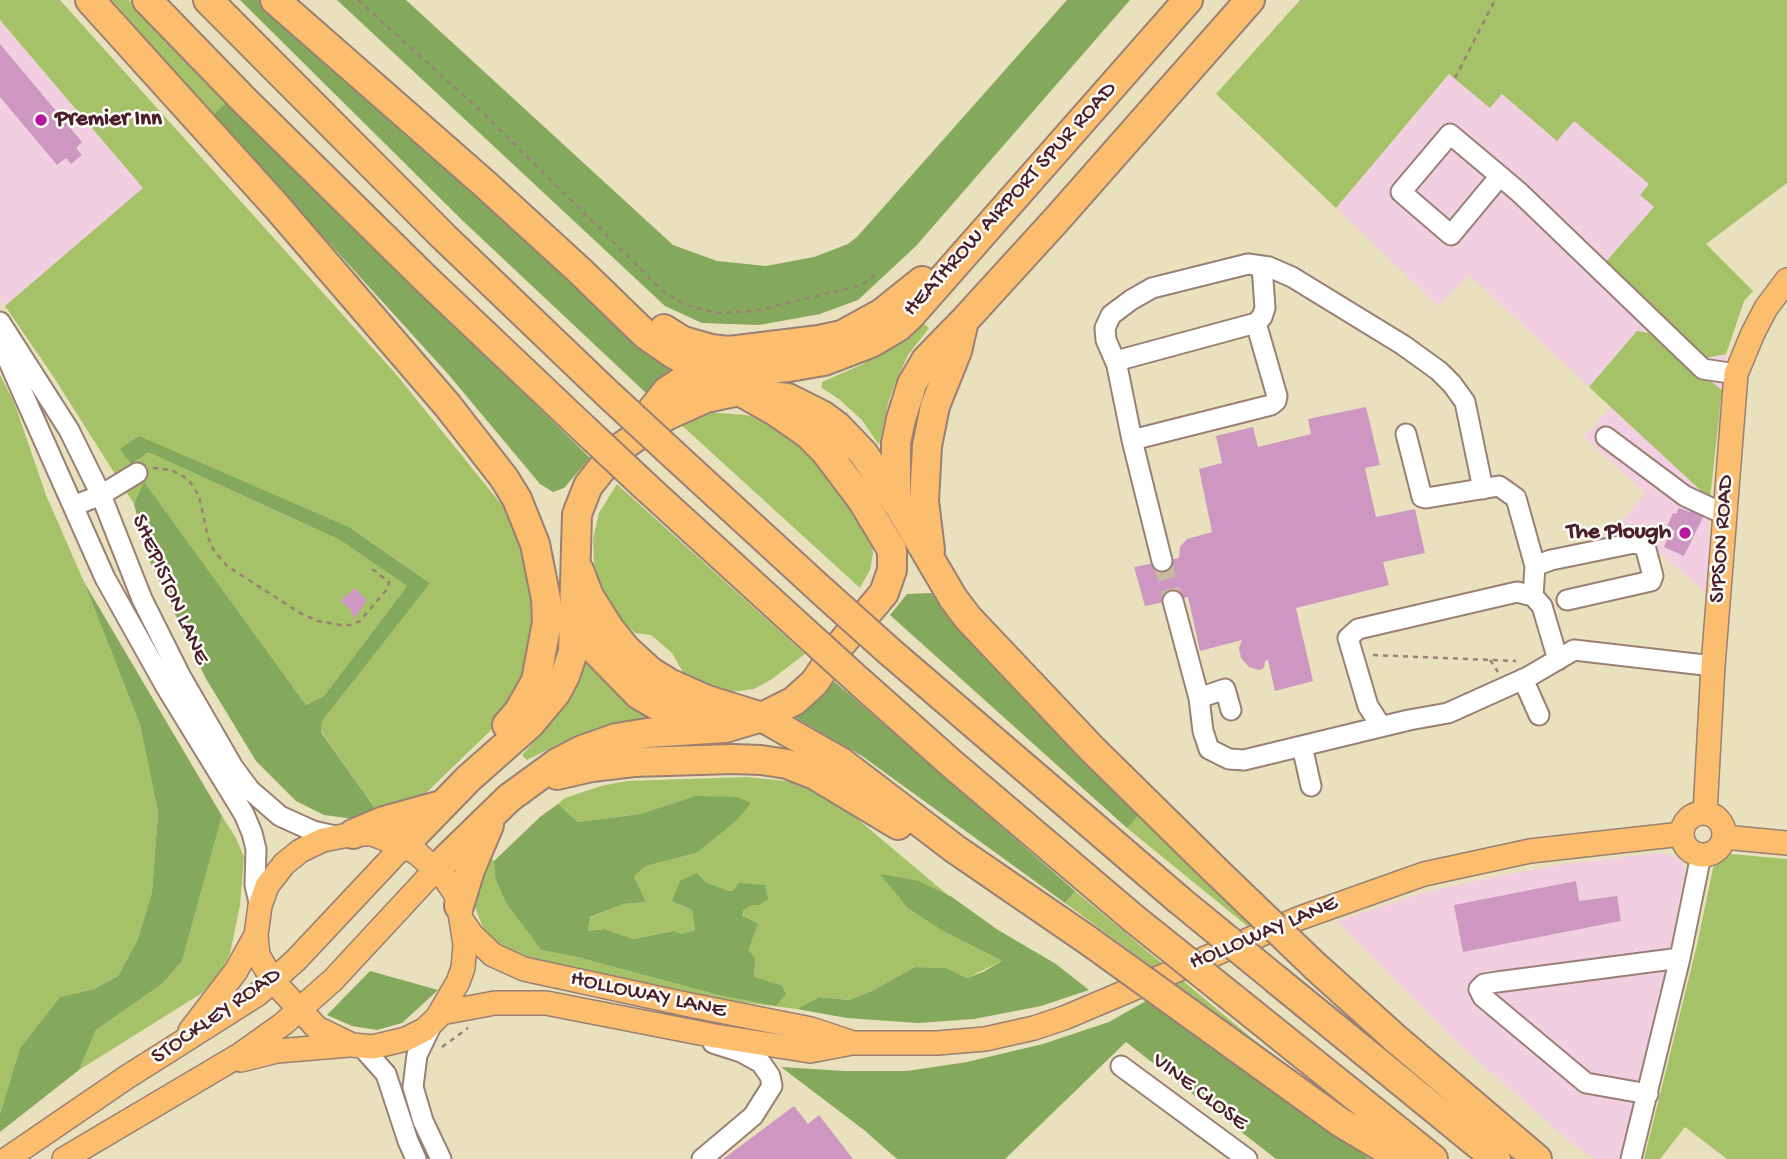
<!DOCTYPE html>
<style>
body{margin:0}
canvas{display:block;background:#e9e0bd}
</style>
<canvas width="1787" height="1159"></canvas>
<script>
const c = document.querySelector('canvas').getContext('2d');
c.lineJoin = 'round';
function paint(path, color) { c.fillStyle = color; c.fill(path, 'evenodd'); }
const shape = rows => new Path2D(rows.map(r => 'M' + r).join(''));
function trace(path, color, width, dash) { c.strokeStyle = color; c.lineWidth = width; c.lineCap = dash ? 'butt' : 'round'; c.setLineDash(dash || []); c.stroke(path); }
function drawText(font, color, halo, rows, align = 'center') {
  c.font = font + ' "Gochi Hand",sans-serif'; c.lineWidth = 5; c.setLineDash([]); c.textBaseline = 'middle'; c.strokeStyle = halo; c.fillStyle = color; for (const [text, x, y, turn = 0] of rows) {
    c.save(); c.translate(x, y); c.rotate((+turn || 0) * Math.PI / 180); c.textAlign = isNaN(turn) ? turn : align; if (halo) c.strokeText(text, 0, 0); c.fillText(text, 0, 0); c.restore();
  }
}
paint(shape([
 [0,21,143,188,5,306,0,300],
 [1450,74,1490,107,1502,93,1557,140,1574,121,1649,184,1654,207,1603,265,1706,358,1726,354,1722,390,1649,333,1637,331,1589,387,1469,275,1438,306,1336,208],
 [1611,407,1710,499,1707,594,1622,521,1645,493,1584,437],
 [1658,853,1676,856,1683,863,1685,872,1671,943,1669,993,1627,1159,1594,1159,1570,1142,1454,1040,1337,921,1426,892,1493,877,1562,864]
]), '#f2cfe0');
paint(shape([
 [0,0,60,0,395,373,518,525,525,547,536,644,515,698,490,731,422,797,377,811,321,731,322,721,429,582,353,529,148,452,340,540,407,586,324,696,306,705,144,483,134,504,53,376,5,306,143,188,0,20],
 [112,0,129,0,227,102,213,115],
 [1300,0,1787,0,1787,183,1706,244,1753,291,1744,301,1726,354,1706,358,1603,265,1654,207,1640,195,1649,184,1574,121,1557,141,1502,94,1490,108,1449,74,1336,208,1216,94],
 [922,322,929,328,908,355,897,379,889,400,879,445,862,420,839,399,822,388,822,382,863,364,895,344],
 [1637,331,1649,333,1722,390,1710,499,1589,387],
 [0,375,14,402,46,495,84,582,140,725,158,812,152,892,138,939,118,976,94,989,60,997,20,1048,0,1114],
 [706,412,746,415,763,420,819,458,871,538,873,554,870,570,860,588,677,421],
 [617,484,805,654,772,679,754,689,730,692,707,687,684,674,672,653,651,635,635,633,618,617,600,588,594,564,593,539,599,513],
 [580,651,653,718,647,723,618,726,593,731,565,741,527,760,522,755,549,725,563,702],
 [747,777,786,781,813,790,854,816,949,896,919,881,943,931,1002,961,967,978,946,968,915,967,874,990,849,1000,819,997,797,1009,709,998,526,959,494,943,484,930,472,900,486,855,494,861,495,878,506,903,541,950,577,957,722,996,776,1006,781,985,753,977,755,969,748,950,743,911,750,906,759,905,734,890,729,891,705,882,678,904,692,910,695,930,682,934,672,931,634,939,604,929,588,931,589,918,624,904,646,902,634,876,646,866,696,853,695,796,640,814,578,822,558,804,565,798,601,786,627,781],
 [1141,813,1306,974,1127,828],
 [222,816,236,838,244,857,240,905,230,954,218,976,202,993,79,1070,96,1030,162,984,182,961],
 [1730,854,1787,859,1787,1159,1727,1159,1685,1127,1660,1159,1644,1159,1697,945,1713,868,1719,857],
 [1075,891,1266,1050,1065,903]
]), '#a6c268');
paint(shape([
 [240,0,266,0,427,152,678,369,658,380,646,393,463,221],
 [337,0,406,0,673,245,717,261,766,266,814,257,848,244,857,237,1067,0,1130,0,916,246,858,300,820,314,759,325,702,323,665,306],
 [227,102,590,458,564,488,553,492,540,484,448,374,213,115],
 [139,436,351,528,430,583,322,721,321,732,377,811,362,820,324,815,296,801,256,761,205,677,147,555,134,504,144,482,306,705,324,696,407,586,340,540,148,452,131,464,120,449],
 [84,582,222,816,182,961,162,984,96,1030,79,1070,0,1132,0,1114,20,1048,60,997,94,989,118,976,138,939,152,892,158,812,140,725],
 [931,593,976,645,1141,813,1127,828,890,615,907,594],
 [835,682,1075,891,1065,903,862,756,793,716],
 [695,796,737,797,751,803,736,821,696,853,646,866,634,876,646,902,624,904,590,917,588,931,604,929,634,939,673,931,682,934,695,930,692,910,672,901,680,881,697,873,705,882,729,891,734,890,739,883,765,885,768,899,759,905,750,906,743,911,743,916,758,924,748,950,755,958,754,977,781,985,786,994,776,1006,722,996,577,957,541,950,506,903,495,878,494,861,540,817,558,804,578,822,640,814],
 [880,874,919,881,952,897,998,930,1056,964,1089,990,1041,1006,974,1019,918,1023,847,1018,797,1009,819,997,849,1000,874,990,915,967,946,968,967,978,983,972,1002,961,943,931,908,908],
 [370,971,438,990,402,1023,377,1030,352,1026,327,1015],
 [1146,1001,1370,1159,1276,1159,1126,1042,1005,1159,897,1159,864,1130,781,1067,845,1071,907,1071,967,1062,1043,1044,1109,1022]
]), '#84a85c');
paint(shape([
 [0,44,82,142,76,148,82,155,71,164,66,158,57,165,0,97],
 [1366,407,1380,465,1365,468,1376,517,1415,509,1425,553,1383,562,1389,585,1296,608,1313,681,1275,691,1268,660,1265,661,1264,668,1259,670,1249,667,1241,658,1239,648,1242,640,1200,651,1188,597,1145,606,1134,567,1179,558,1180,547,1187,539,1212,532,1199,469,1222,463,1216,436,1253,427,1258,447,1311,434,1308,419],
 [1679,508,1690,512,1691,509,1703,517,1684,556,1664,547,1669,535,1673,537,1675,531,1666,529,1673,513,1676,514],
 [354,588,367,600,354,619,350,609,341,601],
 [1576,881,1579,901,1617,896,1621,921,1463,952,1454,905],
 [794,1106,808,1124,819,1115,853,1159,723,1159]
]), '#cd97c1');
trace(shape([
 [1162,561,1173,601]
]), '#c9b9a0', 19, [19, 10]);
const minor = shape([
 [1500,176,1451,235,1401,192,1450,134,1500,176,1520,193,1703,369,1736,374],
 [0,322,69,430,101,495,142,599,181,677,233,767,250,790,280,816,313,831,335,836],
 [1256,323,1262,317,1265,308,1262,266],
 [0,342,105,578,166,687,244,814,252,833,256,849,255,885,260,906],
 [1116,363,1106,340,1105,328,1111,315,1131,300,1152,288,1248,264,1269,267,1292,277,1403,345,1439,371,1452,384,1465,402,1483,489],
 [1406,434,1422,497,1426,498,1499,486,1516,498,1535,566,1533,596],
 [1606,437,1685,496,1724,514],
 [1132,440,1271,405,1276,401,1277,396,1256,323,1116,361,1132,440,1162,561],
 [73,506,101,495,137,473],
 [1535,566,1551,560,1634,543,1645,546,1653,576,1651,581,1567,600],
 [1173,601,1199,698],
 [1523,679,1539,715],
 [1231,710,1225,689,1199,698,1203,731,1209,749,1229,759,1244,760,1409,720,1448,713,1528,677,1574,650,1713,666],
 [1381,726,1368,706,1348,638,1358,629,1517,592,1533,596,1542,606,1558,660],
 [1302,746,1311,786],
 [432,1024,417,1055,413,1087,423,1121,441,1159],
 [362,1047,386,1074,408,1141,416,1159],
 [1121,1066,1247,1159],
 [1648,1094,1586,1083,1483,997,1479,989,1484,984,1497,982,1680,958],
 [702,1159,753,1116,772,1086,770,1076,761,1063,741,1052,713,1043],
 [1631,1159,1680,958,1701,855]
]);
const major = shape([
 '1682 834a21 21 0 1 1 42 0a21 21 0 1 1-42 0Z',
 [1705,813,1713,666,1736,374,1753,333,1766,308,1787,280],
 [353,834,372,834,403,846,417,853,446,880,455,893,459,906,465,945,463,968,458,982,437,1018,424,1030,406,1039,373,1047,352,1045,317,1028,273,981,258,955,256,935,260,906,267,886,284,864,300,851,323,840,353,834],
 [1724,837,1787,843],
 [463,922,472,935,493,955,524,969,685,1004,811,1029,850,1042],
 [441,1013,495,1003,546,1003,715,1036,810,1051,852,1043,937,1043,985,1039,1034,1028,1064,1018,1300,918,1424,874,1530,851,1682,834],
 [190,1031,236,971,256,935],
 [241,1060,277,1051,349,1045],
 [7,1159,127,1077,258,994,296,960,403,846],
 [64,1159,238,1056,283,1024,333,980,436,869]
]);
const highway = shape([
 [90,0,277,207,448,406,504,478,517,499,535,544,546,599,547,622,536,681,519,711,507,725],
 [147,0,245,101,428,281,582,427],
 [208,0,444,237,608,394],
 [275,0,486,185,580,271,646,335,672,353,775,411,808,434,825,451,862,500,892,550,892,570,884,593,841,644,814,683,794,701,762,717,725,728,647,733,616,738,582,750,557,763,509,798,436,869],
 [664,329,683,341,711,349,729,351,819,340,842,335,882,313,922,281],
 [638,428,667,391,684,380,708,374,789,367,824,361,871,343,898,327,910,316,1188,0],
 [675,456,821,590],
 [646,487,796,624],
 [896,502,896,443,901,419,912,384,926,360,964,321,1058,218,1250,0],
 [930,550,924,501,927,446,935,406,957,351,964,321],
 [579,570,589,596,609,628,626,649,651,672,669,683,707,700,762,717,841,762,955,849,1089,941],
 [572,614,597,652,639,695,658,706,674,710,689,713,720,710],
 [889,651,1178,899],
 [861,683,952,764,1133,918],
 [557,775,592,767,634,762,733,759,761,760,787,764,815,775,898,825],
 [353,834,384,821,438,806],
 [403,846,468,779,530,724,556,693,565,676,573,652,577,514,588,486,599,472,617,450,666,416,706,398,739,391,788,398,822,415,837,426,863,453,896,501,953,598,968,618,1093,750,1214,869],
 [459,906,470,870,489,825],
 [1315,966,1396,1039,1537,1159],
 [1278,981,1496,1159],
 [1234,999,1433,1159],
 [1189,1013,1340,1122,1402,1159]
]);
trace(minor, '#9a8074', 23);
trace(major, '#9a8074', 26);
trace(highway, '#9a8074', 32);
trace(shape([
 [358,0,485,115,664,292,686,305,716,313,754,311,862,285,879,272],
 [1455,78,1495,0],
 [153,468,171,470,188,479,199,496,208,537,213,549,227,566,300,613,318,621,340,625,351,625,360,621,388,588,389,582,368,566],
 [1373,655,1516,661],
 [1490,660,1498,672],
 [442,1047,468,1028]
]), '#9a8074', 2.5, [5, 5]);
trace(minor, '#fff', 19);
trace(major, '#fbbd6e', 23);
trace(highway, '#fbbd6e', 28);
const highwayBridge = shape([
 [608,394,675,456],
 [582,427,646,487],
 [821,590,889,651],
 [796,624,861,683],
 [1214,869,1315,966],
 [1178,899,1278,981],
 [1133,918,1234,999],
 [1089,941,1189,1013]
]);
trace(highwayBridge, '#9a8074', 32, []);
trace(highwayBridge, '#fbbd6e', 28);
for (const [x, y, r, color] of [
 [41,120,7,"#b5179e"],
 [1685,533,7,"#b5179e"]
]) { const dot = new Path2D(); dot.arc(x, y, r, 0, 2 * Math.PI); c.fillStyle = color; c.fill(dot); trace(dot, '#fdfcf7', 2.5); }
drawText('bold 23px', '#4a1f2b', '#fdfcf7', [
 ["Premier Inn",55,120],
 ["The Plough",1671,533,"right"]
], 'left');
drawText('23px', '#4a1f2b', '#fdfcf7', [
 ["HEATHROW AIRPORT SPUR ROAD",1011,200,-48],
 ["SIPSON ROAD",1723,539,-86],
 ["SHEPISTON LANE",169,590,66],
 ["HOLLOWAY LANE",1264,934,-23],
 ["HOLLOWAY LANE",648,996,12],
 ["STOCKLEY ROAD",217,1017,-35],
 ["VINE CLOSE",1199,1093,37]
]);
</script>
